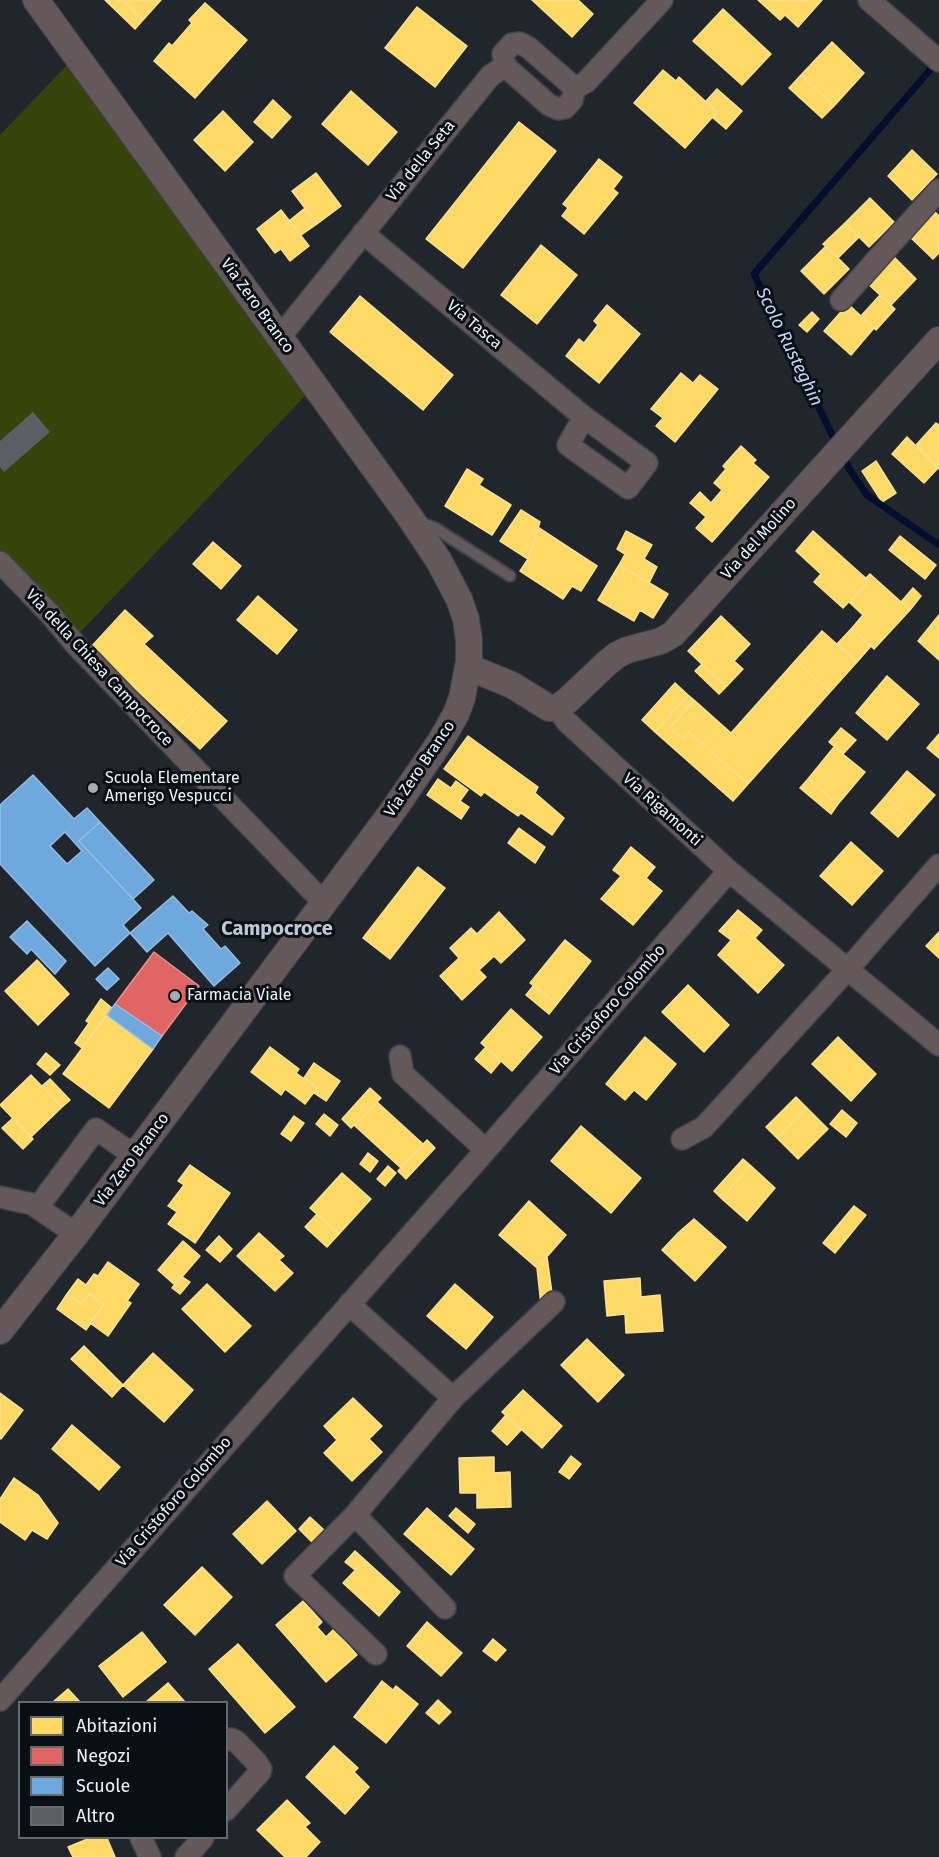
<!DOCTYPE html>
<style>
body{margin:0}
#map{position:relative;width:939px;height:1857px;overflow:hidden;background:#20262c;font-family:"Fira Sans",sans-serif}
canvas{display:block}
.legend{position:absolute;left:18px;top:1701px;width:210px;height:138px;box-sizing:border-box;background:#0a0f13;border:2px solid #646a70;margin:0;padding:8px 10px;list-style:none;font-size:18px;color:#ecf3fb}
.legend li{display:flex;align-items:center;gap:12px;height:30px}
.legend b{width:30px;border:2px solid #646a70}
</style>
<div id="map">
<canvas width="939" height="1857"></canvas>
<ul class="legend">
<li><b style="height:16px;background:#ffd966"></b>Abitazioni</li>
<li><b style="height:16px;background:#e06666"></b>Negozi</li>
<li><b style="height:16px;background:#6fa8dc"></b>Scuole</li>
<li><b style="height:16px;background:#5d5e63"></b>Altro</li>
</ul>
</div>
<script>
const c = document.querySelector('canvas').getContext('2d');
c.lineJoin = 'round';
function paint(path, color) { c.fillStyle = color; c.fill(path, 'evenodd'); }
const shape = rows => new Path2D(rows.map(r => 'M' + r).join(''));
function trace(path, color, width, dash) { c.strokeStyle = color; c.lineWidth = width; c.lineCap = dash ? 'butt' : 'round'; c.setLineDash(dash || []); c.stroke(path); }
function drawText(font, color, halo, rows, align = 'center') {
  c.font = font + ' "Fira Sans",sans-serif'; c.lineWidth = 6; c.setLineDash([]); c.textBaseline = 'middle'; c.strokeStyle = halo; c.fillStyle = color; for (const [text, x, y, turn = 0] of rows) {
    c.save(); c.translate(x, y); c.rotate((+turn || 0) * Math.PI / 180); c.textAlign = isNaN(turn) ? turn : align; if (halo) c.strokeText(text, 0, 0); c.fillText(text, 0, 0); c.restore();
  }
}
paint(shape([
 [67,65,308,393,68,645,0,569,0,135]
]), '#36430a');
const homes = shape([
 [105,0,122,0,143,20,135,29,105,0],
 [122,0,161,0,143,20,122,0],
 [532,0,578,0,593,14,572,37,532,0],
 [758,0,822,0,798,27,785,15,780,20,758,0],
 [205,3,247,40,195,98,154,61,169,43,172,46,192,23,189,20,205,3],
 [417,7,467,46,435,87,385,48,417,7],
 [723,9,771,54,742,85,693,41,723,9],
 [832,42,864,73,834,106,801,75,832,42],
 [663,70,676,81,679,77,717,112,685,148,634,103,663,70],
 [801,75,834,106,822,118,789,88,801,75],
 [717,89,742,111,726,129,712,117,717,112,706,101,717,89],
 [351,91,397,132,368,165,322,124,351,91],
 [273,100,291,117,272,138,254,122,273,100],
 [223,111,253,142,225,171,194,140,223,111],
 [519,122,556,151,463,268,426,239,519,122],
 [912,150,937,174,912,200,888,176,912,150],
 [599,159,622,177,613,189,618,193,584,234,562,216,568,208,563,204,599,159],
 [316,173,341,206,317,224,292,191,316,173],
 [870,198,894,222,869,247,845,223,870,198],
 [305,208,317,224,301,235,289,221,305,208],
 [281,210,309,246,290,261,281,249,275,253,257,229,281,210],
 [934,211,939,216,939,253,933,259,909,236,934,211],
 [845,223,859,237,838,258,823,244,845,223],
 [541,245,577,275,537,324,501,295,541,245],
 [826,246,849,269,824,294,801,271,826,246],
 [893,256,916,279,891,305,867,283,893,256],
 [880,295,895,309,876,330,861,316,880,295],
 [360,296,453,375,423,410,330,332,360,296],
 [848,304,874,328,851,355,824,331,848,304],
 [607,305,640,334,599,383,566,356,579,339,584,343,598,325,594,321,607,305],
 [812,312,819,319,807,332,799,325,812,312],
 [681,373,693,383,700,375,718,389,675,442,656,426,663,418,651,409,681,373],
 [936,423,939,425,939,469,916,445,936,423],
 [907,437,938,468,924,483,892,454,907,437],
 [741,446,756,460,753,463,769,477,712,542,696,528,706,517,690,503,700,492,711,503,722,490,714,483,726,469,723,466,741,446],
 [876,461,896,493,882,502,862,471,876,461],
 [467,469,483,479,479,485,511,505,492,535,445,506,467,469],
 [521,510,540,522,528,559,500,541,521,510],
 [539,528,597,566,581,591,572,586,563,599,520,571,528,559,539,528],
 [626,531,652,545,644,559,657,567,649,583,619,565,625,554,617,549,626,531],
 [813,531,869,581,843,608,814,582,821,574,796,551,813,531],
 [900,536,936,565,925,579,889,550,900,536],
 [213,542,241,566,221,589,193,564,213,542],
 [619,565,668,594,653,618,640,610,634,621,598,600,619,565],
 [870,574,910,610,874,649,852,628,863,615,849,602,869,581,865,579,870,574],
 [913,588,921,596,910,610,901,602,913,588],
 [258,596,297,630,277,654,237,620,258,596],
 [125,610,153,636,144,644,203,699,177,728,91,647,125,610],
 [939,615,939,660,918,641,939,615],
 [721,616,750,644,734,661,743,669,726,687,688,651,721,616],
 [852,628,871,646,857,662,837,644,852,628],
 [822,631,857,662,830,692,796,660,822,631],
 [796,660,830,692,748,784,689,732,683,739,670,728,694,700,731,733,796,660],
 [702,664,726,687,719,694,695,671,702,664],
 [887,676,919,704,887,740,856,713,887,676],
 [675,683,688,695,655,732,642,720,675,683],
 [688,695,694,700,670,728,683,739,689,732,748,784,733,801,655,732,688,695],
 [203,699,227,721,200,749,177,728,203,699],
 [841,728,856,740,843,754,829,742,841,728],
 [939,734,939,758,927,748,939,734],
 [468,736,538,787,535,793,564,818,552,835,521,813,518,816,484,792,481,796,444,769,468,736],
 [834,747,865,772,838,804,808,779,834,747],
 [907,771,935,795,912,821,885,797,907,771],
 [438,779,451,788,456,781,468,790,460,801,469,807,461,819,427,795,438,779],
 [808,779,838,804,831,814,800,788,808,779],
 [885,797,912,821,898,837,871,813,885,797],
 [519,828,545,847,535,863,508,843,519,828],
 [851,842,883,871,852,905,820,876,851,842],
 [631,847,655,867,646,878,662,891,633,925,601,899,621,876,613,870,631,847],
 [418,867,445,888,390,959,363,938,418,867],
 [738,910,762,930,755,938,743,927,731,940,719,931,738,910],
 [499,912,525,940,501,963,494,956,479,970,486,977,462,1000,440,976,459,958,450,948,471,928,477,934,499,912],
 [743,927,784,965,758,993,718,955,743,927],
 [939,932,939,958,926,946,939,932],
 [565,940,591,961,557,1004,530,983,565,940],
 [37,960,69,994,38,1025,5,991,37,960],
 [534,985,557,1004,549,1014,526,995,534,985],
 [688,985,729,1025,704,1052,662,1012,688,985],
 [101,999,112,1008,82,1048,75,1043,89,1023,86,1021,101,999],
 [511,1009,542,1037,512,1071,481,1043,511,1009],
 [107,1015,153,1049,109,1108,63,1074,107,1015],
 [645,1037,676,1064,646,1100,634,1090,625,1100,606,1084,645,1037],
 [838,1037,876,1074,851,1101,812,1064,838,1037],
 [270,1047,299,1069,296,1073,317,1088,305,1104,285,1089,281,1095,251,1072,270,1047],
 [486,1047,501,1061,491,1073,475,1059,486,1047],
 [46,1053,60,1065,50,1075,37,1064,46,1053],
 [314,1063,340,1081,326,1101,314,1093,317,1088,304,1078,314,1063],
 [31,1075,62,1107,31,1137,0,1105,31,1075],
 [50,1079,70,1100,62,1107,42,1086,50,1079],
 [370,1088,381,1098,351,1128,342,1119,370,1088],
 [796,1097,807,1108,777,1138,766,1127,796,1097],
 [377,1102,423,1144,401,1168,354,1125,377,1102],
 [807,1108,828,1129,798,1159,777,1138,807,1108],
 [842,1110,857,1123,846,1137,830,1124,842,1110],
 [324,1114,338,1125,330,1136,316,1124,324,1114],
 [294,1116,304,1123,291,1141,281,1134,294,1116],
 [13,1118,33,1139,23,1149,2,1128,13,1118],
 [581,1126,641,1178,611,1213,551,1161,581,1126],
 [427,1140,435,1148,406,1179,398,1171,427,1140],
 [368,1153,378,1161,370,1172,360,1164,368,1153],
 [743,1159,750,1165,722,1199,714,1191,743,1159],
 [190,1165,230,1193,195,1243,168,1224,177,1212,168,1206,184,1185,178,1181,190,1165],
 [750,1165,775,1188,747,1221,722,1199,750,1165],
 [388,1166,396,1173,385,1186,377,1179,388,1166],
 [342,1173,371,1199,339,1234,310,1208,342,1173],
 [529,1201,566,1235,537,1268,499,1235,529,1201],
 [854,1206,866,1215,835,1253,823,1243,854,1206],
 [317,1214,339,1234,327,1247,305,1227,317,1214],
 [694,1219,726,1247,695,1281,662,1250,678,1233,694,1219],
 [259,1233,284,1256,279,1260,293,1273,275,1291,237,1256,259,1233],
 [219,1236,232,1249,220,1262,206,1250,219,1236],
 [183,1241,200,1256,175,1285,158,1270,183,1241],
 [547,1257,552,1293,541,1305,537,1268,547,1257],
 [108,1262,139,1284,127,1301,131,1303,108,1336,90,1323,104,1304,89,1294,81,1304,67,1294,78,1279,86,1285,94,1274,98,1276,108,1262],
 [181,1276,190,1282,180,1294,172,1288,181,1276],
 [640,1278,641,1297,660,1295,663,1331,626,1333,625,1314,607,1316,604,1281,640,1278],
 [207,1284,251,1326,225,1352,182,1309,207,1284],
 [455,1284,493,1317,466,1349,427,1316,455,1284],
 [67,1294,81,1304,89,1294,104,1304,86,1330,57,1309,67,1294],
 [587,1339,624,1375,598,1402,561,1365,587,1339],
 [84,1346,123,1385,112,1397,71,1359,84,1346],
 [153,1353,193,1390,164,1422,123,1385,153,1353],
 [523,1390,562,1426,542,1448,502,1412,523,1390],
 [0,1393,23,1410,1,1439,0,1438,0,1393],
 [353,1398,382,1426,369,1439,382,1452,352,1481,324,1453,337,1440,324,1426,353,1398],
 [506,1415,521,1430,507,1445,492,1431,506,1415],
 [72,1425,120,1467,99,1490,52,1449,72,1425],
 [571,1456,581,1464,569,1479,559,1472,571,1456],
 [494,1457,494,1473,510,1472,511,1507,477,1508,477,1493,460,1493,459,1458,494,1457],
 [14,1478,38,1495,58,1523,47,1539,32,1530,25,1540,0,1522,0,1499,14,1478],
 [267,1501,296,1531,262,1564,233,1534,267,1501],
 [427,1508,474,1549,451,1575,404,1534,427,1508],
 [456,1508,475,1524,468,1533,449,1516,456,1508],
 [310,1517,324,1530,312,1542,299,1529,310,1517],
 [355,1551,365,1560,355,1570,345,1562,355,1551],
 [365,1560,400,1592,379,1616,343,1583,365,1560],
 [202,1567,232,1597,195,1635,164,1605,202,1567],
 [303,1601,322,1622,317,1627,326,1637,334,1629,357,1655,326,1682,276,1625,303,1601],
 [427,1622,462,1653,441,1676,407,1646,427,1622],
 [142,1632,166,1662,123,1697,99,1666,142,1632],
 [493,1639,506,1650,496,1661,483,1651,493,1639],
 [238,1644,295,1707,265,1733,209,1669,238,1644],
 [382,1681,393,1690,396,1686,418,1704,386,1743,354,1717,382,1681],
 [168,1683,185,1702,146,1702,168,1683],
 [68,1689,80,1702,53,1702,68,1689],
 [438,1700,451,1712,439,1724,426,1713,438,1700],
 [334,1746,358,1768,354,1772,369,1787,345,1814,306,1777,334,1746],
 [287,1800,310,1823,305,1827,320,1842,306,1857,285,1857,257,1830,287,1800],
 [90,1838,107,1838,115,1857,73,1857,68,1847,90,1838]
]);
paint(homes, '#ffd966');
trace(homes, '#f9e193', 1.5);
const shops = shape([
 [154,952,199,986,162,1036,115,1004,154,952]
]);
paint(shops, '#e06666');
trace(shops, '#e49093', 1.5);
const schools = shape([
 [33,775,74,819,87,808,100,822,79,841,141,908,123,925,130,933,95,966,0,864,0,805,33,775],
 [65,832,82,851,67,864,50,846,65,832],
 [100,822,154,880,133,899,79,841,100,822],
 [173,896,189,913,192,911,208,925,203,929,221,949,225,946,240,963,214,986,168,933,147,952,130,933,173,896],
 [27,921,66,961,55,974,31,949,27,954,10,937,27,921],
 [108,968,119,979,107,990,96,979,108,968],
 [115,1004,162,1036,153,1049,107,1015,115,1004]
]);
paint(schools, '#6fa8dc');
trace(schools, '#94bee5', 1.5);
trace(shape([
 [837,445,754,274,936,63],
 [842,455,850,470,867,495,939,545]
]), '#030e2c', 7);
paint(shape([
 [33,412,50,432,4,472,0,467,0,441]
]), '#5d5e63');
const service = shape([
 [418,524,422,523,435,528,510,576]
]);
const minor = shape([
 [869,0,939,61],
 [505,66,503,54,512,44,520,43,529,48,575,88],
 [505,66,549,105,559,109,565,108,572,100,575,88],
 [575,88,586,82,662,0],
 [363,233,584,417,647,463,628,488,568,445,584,417],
 [841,300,939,190],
 [280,337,490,76,505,66],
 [0,562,50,614,75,644,324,903],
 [557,708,567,722,729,871,939,1045],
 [400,1056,403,1074,486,1150],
 [682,1139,704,1127,847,970,939,865],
 [0,1197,32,1204,76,1234],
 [38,1207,96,1129,135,1156],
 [349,1304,453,1398,355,1515,295,1576,376,1654],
 [453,1398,554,1302],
 [355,1515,445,1608],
 [0,1700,486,1150,729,871],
 [226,1740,231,1739,237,1742,257,1763,261,1769,260,1772,226,1810],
 [141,1838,150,1857],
 [186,1857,203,1838]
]);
const tertiary = shape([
 [469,670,478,671,512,685,549,708,557,708,568,700,607,663,617,655,627,650,661,641,673,634,939,340],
 [0,1331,76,1234,392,812,440,742,456,714,462,698,469,661,469,640,466,619,459,599,439,561,409,516,36,0]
]);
trace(service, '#3d4348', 14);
trace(minor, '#3d4348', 24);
trace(tertiary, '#3d4348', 28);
trace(service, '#63585a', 10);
trace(minor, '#63585a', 21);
trace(tertiary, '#63585a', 26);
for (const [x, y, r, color] of [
 [93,788,6,"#a5abb3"],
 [175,996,6,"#a5abb3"]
]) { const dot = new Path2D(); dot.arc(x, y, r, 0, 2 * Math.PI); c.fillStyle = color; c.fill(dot); trace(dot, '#0a0f13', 2); }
drawText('16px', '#ecf3fb', '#0a0f13', [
 ["Via della Seta",421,161,-51],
 ["Via Zero Branco",257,306,54],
 ["Via Tasca",474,325,40],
 ["Via del Molino",759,539,-48],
 ["Via della Chiesa Campocroce",99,668,47],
 ["Via Zero Branco",420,769,-56],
 ["Via Rigamonti",662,810,42],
 ["Via Cristoforo Colombo",608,1010,-49],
 ["Via Zero Branco",132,1160,-53],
 ["Via Cristoforo Colombo",174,1502,-49]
]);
drawText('16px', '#ecf3fb', '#0a0f13', [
 ["Scuola Elementare",105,779],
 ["Amerigo Vespucci",105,797],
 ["Farmacia Viale",187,996]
], 'left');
drawText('italic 18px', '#c0d9fe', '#0a0f13', [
 ["Scolo Rusteghin",789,347,64]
]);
drawText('bold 20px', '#bccad8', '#0a0f13', [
 ["Campocroce",277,929]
]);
</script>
